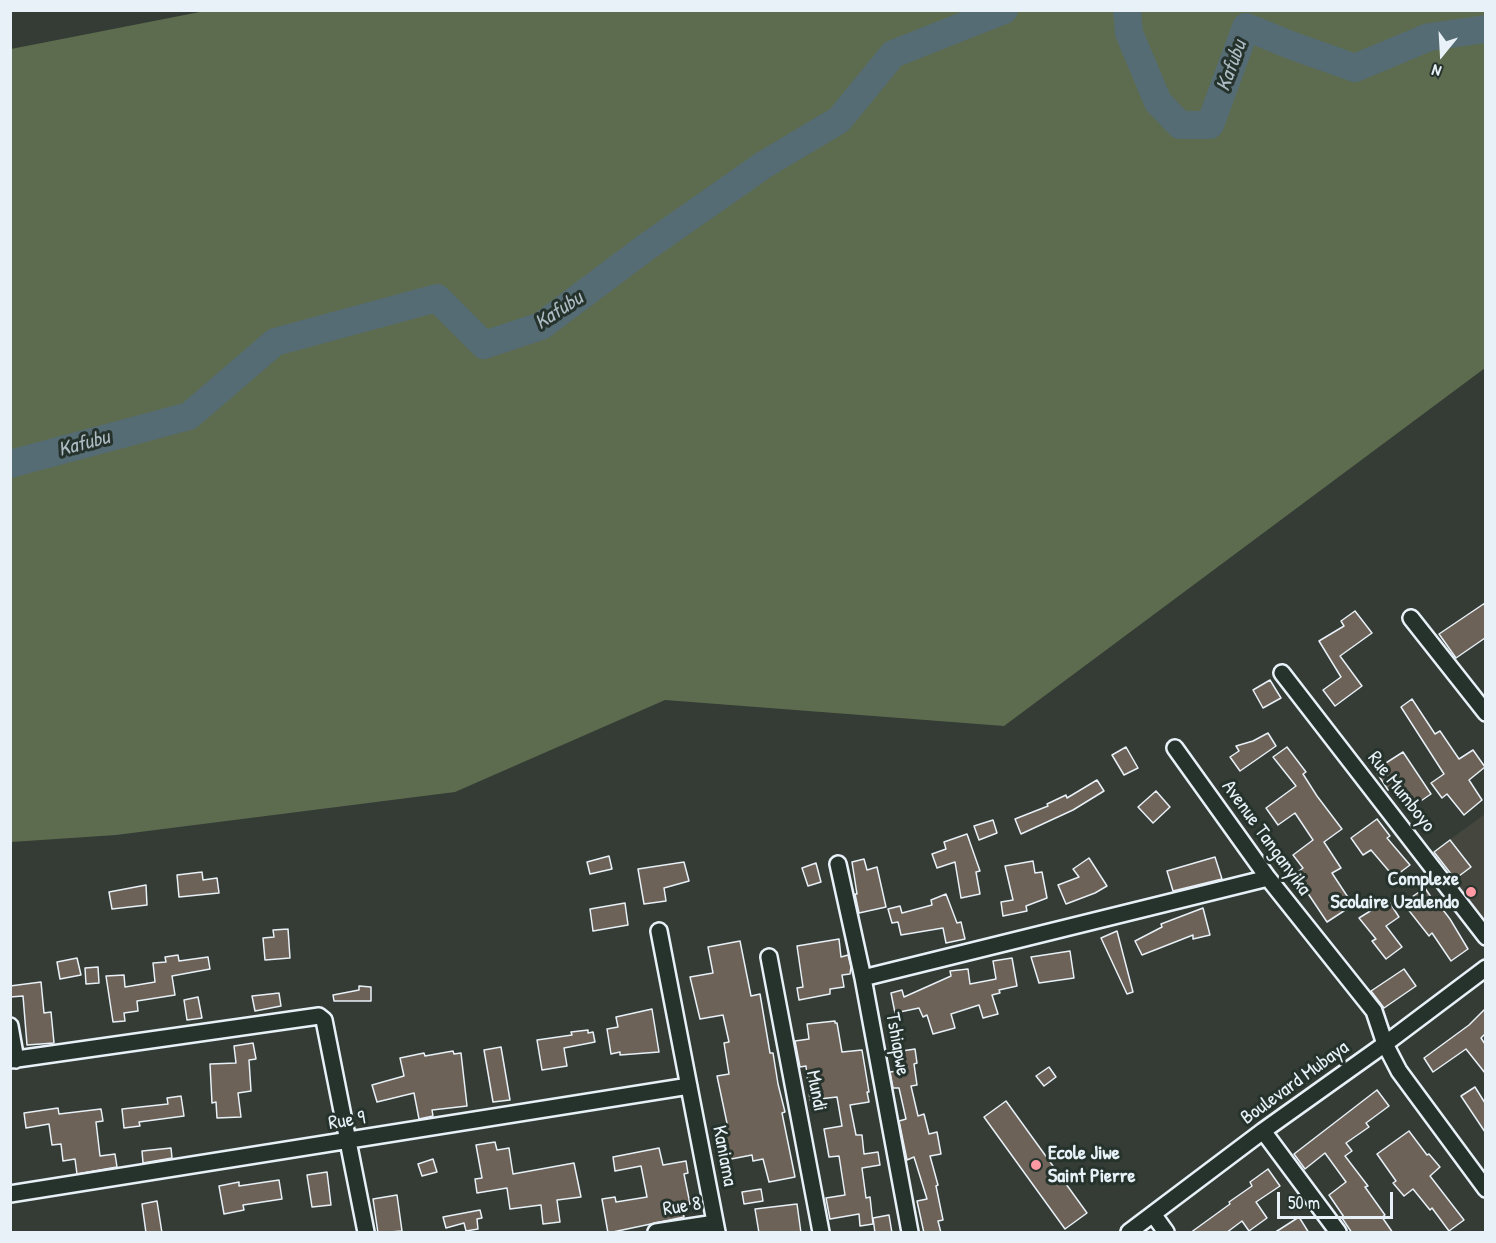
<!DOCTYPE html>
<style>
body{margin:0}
#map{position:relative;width:1496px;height:1243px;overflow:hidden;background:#343c35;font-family:"Patrick Hand",sans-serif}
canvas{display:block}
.frame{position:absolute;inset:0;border:12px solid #e8f1f8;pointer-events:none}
.north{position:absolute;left:1412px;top:24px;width:60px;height:60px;-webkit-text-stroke:4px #26332d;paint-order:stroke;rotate:198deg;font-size:16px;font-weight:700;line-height:24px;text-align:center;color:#e8f1f8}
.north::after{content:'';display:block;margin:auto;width:21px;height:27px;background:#e8f1f8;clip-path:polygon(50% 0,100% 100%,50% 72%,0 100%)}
.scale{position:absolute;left:1277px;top:1192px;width:116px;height:27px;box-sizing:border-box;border:3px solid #e8f1f8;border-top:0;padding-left:8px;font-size:18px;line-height:21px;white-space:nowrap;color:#e8f1f8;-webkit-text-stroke:4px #26332d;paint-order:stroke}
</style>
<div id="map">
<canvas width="1496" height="1243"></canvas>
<div class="frame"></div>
<div class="north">N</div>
<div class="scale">50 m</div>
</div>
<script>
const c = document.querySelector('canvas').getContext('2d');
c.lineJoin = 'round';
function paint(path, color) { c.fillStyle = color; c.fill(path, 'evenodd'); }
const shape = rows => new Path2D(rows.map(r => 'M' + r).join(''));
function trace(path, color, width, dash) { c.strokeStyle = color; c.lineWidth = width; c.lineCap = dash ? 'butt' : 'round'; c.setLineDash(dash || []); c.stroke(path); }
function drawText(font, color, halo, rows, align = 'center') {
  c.font = font + ' "Patrick Hand",sans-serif'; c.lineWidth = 6; c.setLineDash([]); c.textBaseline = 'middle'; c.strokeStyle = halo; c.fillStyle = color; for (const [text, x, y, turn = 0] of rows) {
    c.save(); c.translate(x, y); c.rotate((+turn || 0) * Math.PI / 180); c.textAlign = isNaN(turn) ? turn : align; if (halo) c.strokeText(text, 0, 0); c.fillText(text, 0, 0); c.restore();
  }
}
paint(shape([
 [1485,814,1485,929,1429,855]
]), '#45473f');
paint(shape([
 [210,10,1485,11,1485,368,1004,726,665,700,455,792,116,835,11,842,11,49]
]), '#5d6c4e');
trace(shape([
 [1127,10,1129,33,1158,102,1180,125,1210,125,1246,27,1293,46,1355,68,1429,37,1486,29],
 [10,464,189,416,275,342,437,298,484,345,541,326,645,248,765,164,839,120,893,54,1004,10]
]), '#556c74', 28);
const building = shape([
 [1485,603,1485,638,1456,658,1439,634,1485,603],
 [1355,611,1372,633,1340,656,1362,686,1335,706,1323,690,1341,677,1319,641,1344,626,1341,621,1355,611],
 [1270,680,1281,698,1263,708,1253,690,1270,680],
 [1412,699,1435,734,1440,731,1459,759,1473,750,1485,767,1469,780,1482,800,1464,815,1447,794,1442,798,1431,783,1444,774,1401,707,1412,699],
 [1268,733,1276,746,1240,771,1230,757,1239,751,1236,746,1253,741,1268,733],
 [1126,747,1138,768,1124,775,1112,755,1126,747],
 [1287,747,1306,772,1303,774,1317,796,1342,829,1324,842,1341,868,1332,873,1353,905,1327,922,1295,874,1303,868,1293,855,1313,840,1295,813,1278,825,1266,808,1296,786,1273,757,1287,747],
 [1403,752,1431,794,1412,807,1397,785,1388,790,1375,770,1403,752],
 [1097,780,1104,791,1073,810,1021,834,1015,819,1048,806,1047,804,1066,795,1067,798,1097,780],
 [1156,791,1170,807,1153,823,1138,807,1156,791],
 [1377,819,1390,836,1387,838,1410,865,1394,877,1371,850,1363,855,1351,838,1377,819],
 [993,820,997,833,979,840,974,826,993,820],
 [967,834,980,871,976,872,980,894,961,898,955,862,937,868,932,854,946,849,944,842,967,834],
 [1450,840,1471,867,1455,879,1434,852,1450,840],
 [609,856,612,869,590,874,587,862,609,856],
 [1215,857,1222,879,1173,891,1167,871,1215,857],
 [1089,858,1107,886,1095,893,1066,904,1058,885,1079,877,1073,869,1089,858],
 [864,859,867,870,877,867,886,907,859,913,855,894,857,894,852,862,864,859],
 [1033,861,1035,873,1042,872,1047,898,1026,906,1027,911,1003,916,1001,902,1013,900,1005,866,1033,861],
 [684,862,689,881,664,888,666,901,644,904,638,869,684,862],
 [816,863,821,882,808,886,802,868,816,863],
 [202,872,203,880,217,878,219,893,179,897,177,875,202,872],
 [146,885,147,905,112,909,109,892,146,885],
 [1425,888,1435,903,1437,902,1450,919,1468,949,1451,961,1432,933,1429,936,1403,903,1425,888],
 [946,894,957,923,961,922,965,939,946,943,943,928,901,935,898,922,892,923,888,909,900,906,902,913,932,905,931,900,946,894],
 [1388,900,1399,917,1386,926,1402,947,1386,959,1372,941,1376,939,1359,918,1388,900],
 [625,903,628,925,593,931,590,909,625,903],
 [1203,908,1210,935,1193,939,1193,935,1142,955,1135,941,1162,927,1161,924,1203,908],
 [288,929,290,958,265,960,263,938,274,937,273,930,288,929],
 [1117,931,1133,992,1127,994,1101,938,1117,931],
 [839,939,841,957,848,955,851,967,850,974,842,975,844,987,830,989,830,994,799,1000,797,988,803,987,797,946,839,939],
 [740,941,751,996,760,994,770,1053,773,1053,778,1084,785,1112,782,1113,795,1177,769,1182,763,1159,753,1161,752,1155,726,1160,720,1129,728,1128,717,1076,729,1074,724,1043,729,1042,723,1015,700,1019,690,977,713,973,708,947,740,941],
 [1070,951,1074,978,1039,983,1031,957,1070,951],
 [178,955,179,961,208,957,210,969,172,976,175,995,137,1001,138,1011,124,1013,125,1021,113,1022,106,976,124,975,125,987,155,982,153,963,166,962,165,957,178,955],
 [77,958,81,975,60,979,57,962,77,958],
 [1012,958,1017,986,999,990,1000,993,992,995,998,1014,983,1018,979,1005,951,1014,955,1028,933,1034,927,1015,923,1017,919,1008,895,1013,891,993,902,990,904,997,951,976,950,971,968,969,970,984,996,979,993,961,1012,958],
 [98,967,99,983,86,984,85,968,98,967],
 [1404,969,1416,986,1384,1008,1371,991,1404,969],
 [41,982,44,1013,51,1012,54,1043,27,1045,23,996,10,997,10,986,41,982],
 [359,986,371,987,371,1001,334,1001,333,995,359,990,359,986],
 [279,993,281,1006,255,1011,252,996,279,993],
 [198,997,202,1018,187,1020,184,1000,198,997],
 [652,1009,659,1052,620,1055,620,1052,611,1054,607,1029,618,1027,616,1017,652,1009],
 [1485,1009,1485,1034,1481,1038,1485,1044,1485,1073,1466,1049,1433,1072,1424,1058,1469,1025,1485,1009],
 [835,1021,835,1023,837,1023,842,1052,862,1050,869,1092,867,1092,869,1102,850,1105,856,1135,862,1135,864,1154,878,1152,880,1165,862,1168,866,1198,870,1197,873,1224,860,1226,859,1214,830,1219,826,1198,845,1195,839,1156,829,1157,824,1129,842,1126,837,1097,810,1100,806,1066,800,1067,795,1041,809,1039,807,1024,835,1021],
 [588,1030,588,1033,593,1032,595,1042,564,1048,567,1066,542,1070,537,1040,572,1035,571,1032,588,1030],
 [253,1043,256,1059,249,1060,251,1091,238,1093,241,1117,217,1118,216,1102,212,1103,210,1064,236,1063,234,1046,253,1043],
 [501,1047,510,1100,493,1102,484,1050,501,1047],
 [915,1049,917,1063,914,1064,917,1085,911,1086,918,1116,924,1114,929,1134,937,1132,941,1154,930,1156,938,1185,936,1186,943,1220,938,1221,941,1233,924,1233,917,1201,927,1199,914,1157,907,1160,899,1121,906,1119,899,1088,893,1088,890,1072,898,1071,895,1052,915,1049],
 [453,1051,454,1054,461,1053,467,1106,432,1110,433,1116,419,1119,414,1093,377,1102,372,1085,404,1076,400,1058,424,1053,425,1056,453,1051],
 [1049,1067,1056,1077,1044,1086,1036,1076,1049,1067],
 [1475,1087,1485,1103,1485,1132,1461,1096,1475,1087],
 [1377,1090,1389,1106,1366,1123,1369,1127,1346,1143,1352,1151,1345,1156,1368,1186,1365,1187,1385,1215,1382,1217,1393,1233,1352,1233,1342,1218,1344,1217,1329,1195,1346,1182,1325,1153,1305,1169,1294,1154,1377,1090],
 [181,1096,184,1116,139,1122,140,1126,124,1128,122,1109,168,1104,167,1098,181,1096],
 [1006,1101,1087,1213,1065,1229,984,1117,1006,1101],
 [58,1108,59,1114,101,1109,103,1121,96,1122,100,1156,115,1154,117,1167,77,1174,75,1159,63,1161,61,1144,52,1145,49,1124,26,1128,24,1113,58,1108],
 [1409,1131,1427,1155,1429,1154,1440,1167,1430,1176,1464,1220,1449,1231,1432,1208,1430,1210,1413,1189,1404,1196,1393,1183,1396,1181,1377,1154,1409,1131],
 [495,1142,497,1150,509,1148,513,1174,574,1163,581,1197,557,1200,560,1222,543,1224,541,1205,510,1209,507,1188,477,1193,475,1179,482,1178,476,1145,495,1142],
 [171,1148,172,1158,143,1163,142,1151,171,1148],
 [659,1148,663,1165,686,1161,688,1173,684,1174,690,1204,686,1205,687,1211,683,1212,684,1217,608,1233,602,1199,615,1197,616,1202,647,1197,641,1166,615,1171,613,1157,659,1148],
 [433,1159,437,1172,422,1176,418,1164,433,1159],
 [1268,1169,1280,1186,1256,1202,1267,1218,1249,1231,1242,1221,1226,1233,1190,1233,1230,1204,1229,1202,1252,1186,1250,1182,1268,1169],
 [327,1172,331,1205,312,1207,307,1175,327,1172],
 [279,1180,282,1199,243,1205,244,1210,224,1214,219,1186,239,1182,239,1186,279,1180],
 [761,1189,763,1201,744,1204,742,1192,761,1189],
 [397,1195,402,1231,378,1233,373,1199,397,1195],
 [157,1201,162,1233,146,1233,142,1204,157,1201],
 [797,1204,801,1233,759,1233,755,1209,797,1204],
 [480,1210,482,1218,477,1219,478,1229,466,1231,464,1223,446,1228,443,1217,480,1210],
 [889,1215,892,1233,875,1233,873,1218,889,1215],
 [1299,1217,1309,1233,1274,1233,1299,1217]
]);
paint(building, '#6d6257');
trace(building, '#e8f1f8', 1.5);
const minor = shape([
 [1411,618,1486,713],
 [1282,673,1486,937],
 [1175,748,1268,878,1374,1011,1385,1044,1399,1071,1486,1189],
 [838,864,863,978,910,1232],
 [659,931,717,1232],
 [769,957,821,1232],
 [863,978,1268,878],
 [10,1026,16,1060],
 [10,1060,319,1016,324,1020,366,1232],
 [1263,1131,1338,1232],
 [10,1194,689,1086],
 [1153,1214,1166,1232],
 [656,1232,715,1223],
 [1129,1232,1263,1131,1385,1044,1486,968]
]);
trace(minor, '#e8f1f8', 20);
trace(minor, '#26332d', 15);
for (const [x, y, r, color] of [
 [1471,892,6,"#ff9aa2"],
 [1036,1165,6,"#ff9aa2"]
]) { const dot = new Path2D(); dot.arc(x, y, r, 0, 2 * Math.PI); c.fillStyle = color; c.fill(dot); trace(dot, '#26332d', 2); }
drawText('20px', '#e8f1f8', '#26332d', [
 ["Rue Mumboyo",1401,792,52],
 ["Avenue Tanganyika",1266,838,54],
 ["Tshiapwe",897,1044,80],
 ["Boulevard Mubaya",1295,1083,-36],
 ["Mundi",816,1091,79],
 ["Rue 9",347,1121,-9],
 ["Kaniama",724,1156,79],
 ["Rue 8",682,1207,-9]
]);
drawText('bold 20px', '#e8f1f8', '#26332d', [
 ["Complexe",1459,880],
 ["Scolaire Uzalendo",1459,903],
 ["Ecole Jiwe",1048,1154,"left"],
 ["Saint Pierre",1048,1177,"left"]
], 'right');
drawText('italic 21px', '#adbcc3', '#26332d', [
 ["Kafubu",1232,66,-70],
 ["Kafubu",559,311,-33],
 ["Kafubu",84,444,-15]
]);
</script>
